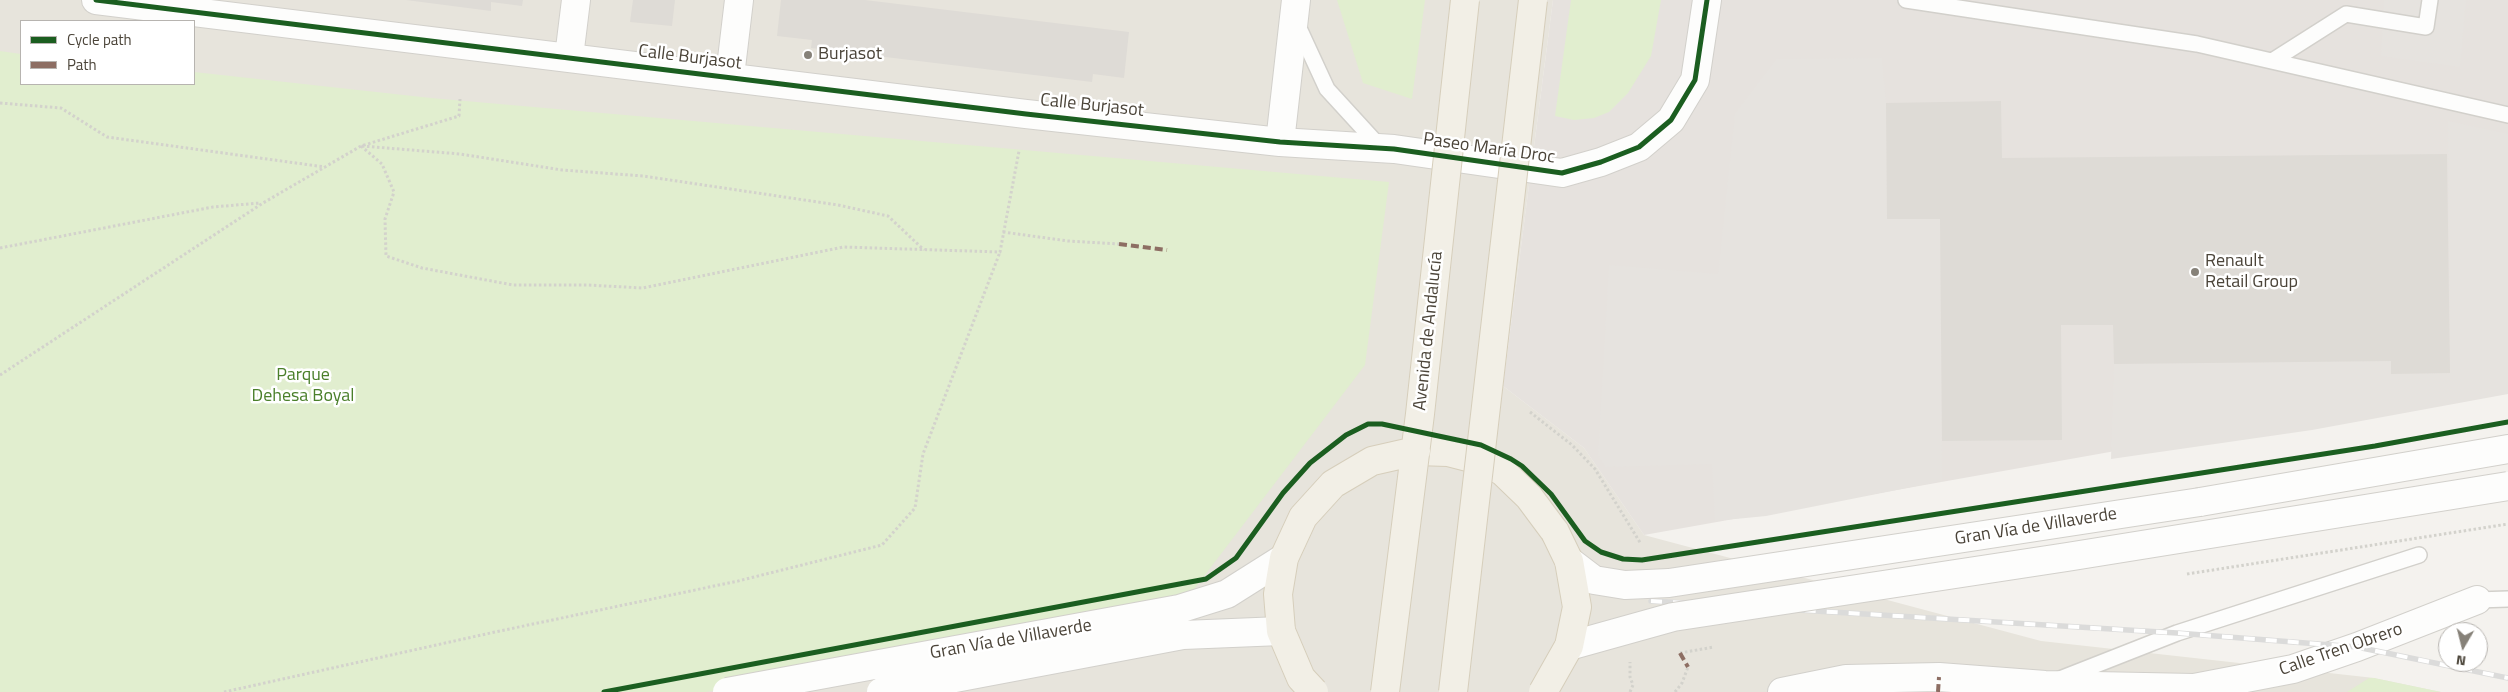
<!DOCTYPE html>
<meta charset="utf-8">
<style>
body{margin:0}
#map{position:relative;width:2508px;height:692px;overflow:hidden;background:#f4f2ee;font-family:"Titillium Web",sans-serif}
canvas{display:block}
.legend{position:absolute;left:20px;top:20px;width:175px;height:65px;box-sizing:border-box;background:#fff;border:1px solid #b7b4b0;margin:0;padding:6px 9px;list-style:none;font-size:15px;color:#4b4439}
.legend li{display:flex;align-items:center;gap:10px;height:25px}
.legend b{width:25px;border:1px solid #b7b4b0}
.north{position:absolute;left:2438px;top:622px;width:50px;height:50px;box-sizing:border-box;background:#fff;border:1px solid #b7b4b0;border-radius:50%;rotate:188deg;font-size:14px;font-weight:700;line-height:20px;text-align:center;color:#4b4439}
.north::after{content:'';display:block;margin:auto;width:18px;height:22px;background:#868178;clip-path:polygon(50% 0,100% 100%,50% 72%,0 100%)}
</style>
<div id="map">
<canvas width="2508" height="692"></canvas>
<ul class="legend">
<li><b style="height:6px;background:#1b5e20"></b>Cycle path</li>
<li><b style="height:6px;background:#8d6e63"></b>Path</li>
</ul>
<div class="north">N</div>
</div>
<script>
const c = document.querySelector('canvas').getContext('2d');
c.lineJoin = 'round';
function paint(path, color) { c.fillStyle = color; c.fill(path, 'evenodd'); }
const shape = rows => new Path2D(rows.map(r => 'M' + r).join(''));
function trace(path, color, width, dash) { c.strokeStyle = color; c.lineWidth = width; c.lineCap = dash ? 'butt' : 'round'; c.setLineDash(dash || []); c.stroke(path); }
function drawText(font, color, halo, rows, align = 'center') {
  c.font = font + ' "Titillium Web",sans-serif'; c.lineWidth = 5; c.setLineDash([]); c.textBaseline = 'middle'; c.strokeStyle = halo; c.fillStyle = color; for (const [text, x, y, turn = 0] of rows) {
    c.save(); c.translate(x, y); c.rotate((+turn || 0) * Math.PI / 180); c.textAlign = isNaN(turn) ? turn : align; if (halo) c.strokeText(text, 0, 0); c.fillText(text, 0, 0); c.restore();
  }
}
paint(shape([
 [0,0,1553,0,1503,386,1584,448,1644,535,2041,641,2374,678,2441,692,0,692],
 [21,21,194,21,194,84,21,84]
]), '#e7e4dc');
paint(shape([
 [1553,0,2508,0,2508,381,1644,535,1584,448,1503,386]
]), '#e6e2de');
paint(shape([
 [1337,0,1425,0,1412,99,1363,83],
 [1571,0,1661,0,1651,56,1628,93,1609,112,1594,118,1574,120,1555,116],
 [0,51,21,54,21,84,194,84,194,72,431,98,1389,182,1365,365,1179,609,706,692,0,692],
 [2369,678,2374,678,2441,692,2347,692]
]), '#e1eecf');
paint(shape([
 [2384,0,2466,0,2460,67,2381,56],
 [1882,58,1886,103,1887,219,1940,219,1942,481,1766,516,1715,521,1712,464,1605,467,1598,455,1609,265,1718,274,1735,113,1776,59],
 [2448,121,2508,134,2508,394,2312,430,2111,459,2114,364,2391,361,2392,374,2450,373]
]), '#e6e3df');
paint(shape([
 [406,0,523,0,522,6,491,2,491,11],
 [633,0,675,0,672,26,630,22],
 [781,0,865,0,1129,32,1124,78,1093,74,1092,82,811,48,812,40,777,36],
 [2001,101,2002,158,2447,154,2450,373,2391,374,2391,361,2114,364,2113,325,2061,325,2062,440,1942,441,1940,219,1887,219,1886,103]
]), '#dedbd6');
const service = shape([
 [1906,0,2197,44,2508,115],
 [1297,24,1327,89,1381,148],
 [2272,61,2346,14,2426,27,2430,0],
 [2477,600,2508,599],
 [2060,679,2177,633,2419,555]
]);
const minor = shape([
 [96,0,1026,114,1280,142,1394,149,1562,173,1601,162,1639,147,1671,120,1695,80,1707,0],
 [569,57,576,0],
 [730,76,739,0],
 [1280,142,1296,0],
 [1782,692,1846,679,1939,677,2045,685,2194,688,2293,669,2357,647,2477,600]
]);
const tertiary = shape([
 [2200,502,2508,449]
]);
const primary = shape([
 [1416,451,1448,452,1479,460,1502,471,1529,497,1555,532]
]);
trace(service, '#d2d0cb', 18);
trace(minor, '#d2d0cb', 30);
trace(tertiary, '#d2d0cb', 30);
trace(primary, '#d6cebb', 30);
trace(shape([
 [0,103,61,108,107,137,325,167],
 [361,146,382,164,394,192,385,219,386,256,422,268,513,285,587,285,643,288,843,247,1000,252,1019,151],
 [362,146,460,154,562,170,643,176,838,205,888,216,924,250],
 [1003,232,1068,241,1119,244],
 [0,248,213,207,260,203],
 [0,375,263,203,361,146,459,116,460,99],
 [1530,412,1572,445,1595,469,1641,544],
 [224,692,495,632,738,581,882,545,915,508,923,454,1000,252],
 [1630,692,1633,685,1630,677,1630,662],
 [1675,692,1682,683,1688,667]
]), '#d3d2cc', 3, [2.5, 2.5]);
trace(service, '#fdfdfc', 15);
trace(minor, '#fdfdfc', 28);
trace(tertiary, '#fdfdfc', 28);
trace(primary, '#f2efe6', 28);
const rail = shape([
 [1651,601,2177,633,2357,647,2508,678]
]);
trace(rail, '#dbdbda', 5.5);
trace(rail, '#fff', 4, [11]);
const tertiaryBridge = shape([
 [1569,561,1594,580,1625,585,1669,583,2200,502],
 [1569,646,1673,617,2067,557,2508,486],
 [727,692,1179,609,1227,594,1284,558],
 [881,692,1183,635,1281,631]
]);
const primaryBridge = shape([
 [1314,692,1301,678,1281,631,1278,594,1284,558,1303,517,1333,484,1372,461,1416,451],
 [1385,692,1420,414,1465,0],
 [1453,692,1533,0],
 [1543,692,1569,646,1577,607,1569,561,1555,532]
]);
trace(tertiaryBridge, '#d2d0cb', 30, []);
trace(primaryBridge, '#d6cebb', 30, []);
trace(shape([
 [2187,574,2508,524],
 [1680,653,1714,647]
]), '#d3d2cc', 3, [2.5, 2.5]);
trace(tertiaryBridge, '#fdfdfc', 28);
trace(primaryBridge, '#f2efe6', 28);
trace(shape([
 [1119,244,1167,250],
 [1680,653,1688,667],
 [1938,692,1939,677]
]), '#8d6e63', 4, [8, 4]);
trace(shape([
 [96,0,1026,114,1280,142,1394,149,1562,173,1601,162,1639,147,1671,120,1695,80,1707,0],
 [604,692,1206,579,1236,558,1283,493,1310,463,1346,435,1368,424,1382,424,1481,445,1511,459,1522,466,1551,494,1585,541,1601,552,1623,559,1642,560,2375,446,2508,422]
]), '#1b5e20', 5);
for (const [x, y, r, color] of [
 [808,55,5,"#868178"],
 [2195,272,5,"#868178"]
]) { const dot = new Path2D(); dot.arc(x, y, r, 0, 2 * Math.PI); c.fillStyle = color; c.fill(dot); trace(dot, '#fff', 2); }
drawText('18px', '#4b4439', '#fff', [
 ["Burjasot",818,55],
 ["Renault",2205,262],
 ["Retail Group",2205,283]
], 'left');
drawText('18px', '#4b4439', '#fff', [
 ["Calle Burjasot",690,58,7],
 ["Calle Burjasot",1092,106,6],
 ["Paseo María Droc",1489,149,8],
 ["Avenida de Andalucía",1429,331,-84],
 ["Gran Vía de Villaverde",2036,527,-9],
 ["Gran Vía de Villaverde",1011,640,-10],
 ["Calle Tren Obrero",2341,650,-19]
]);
drawText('18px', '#4a7f2a', '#fff', [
 ["Parque",303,376],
 ["Dehesa Boyal",303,397]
]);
</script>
